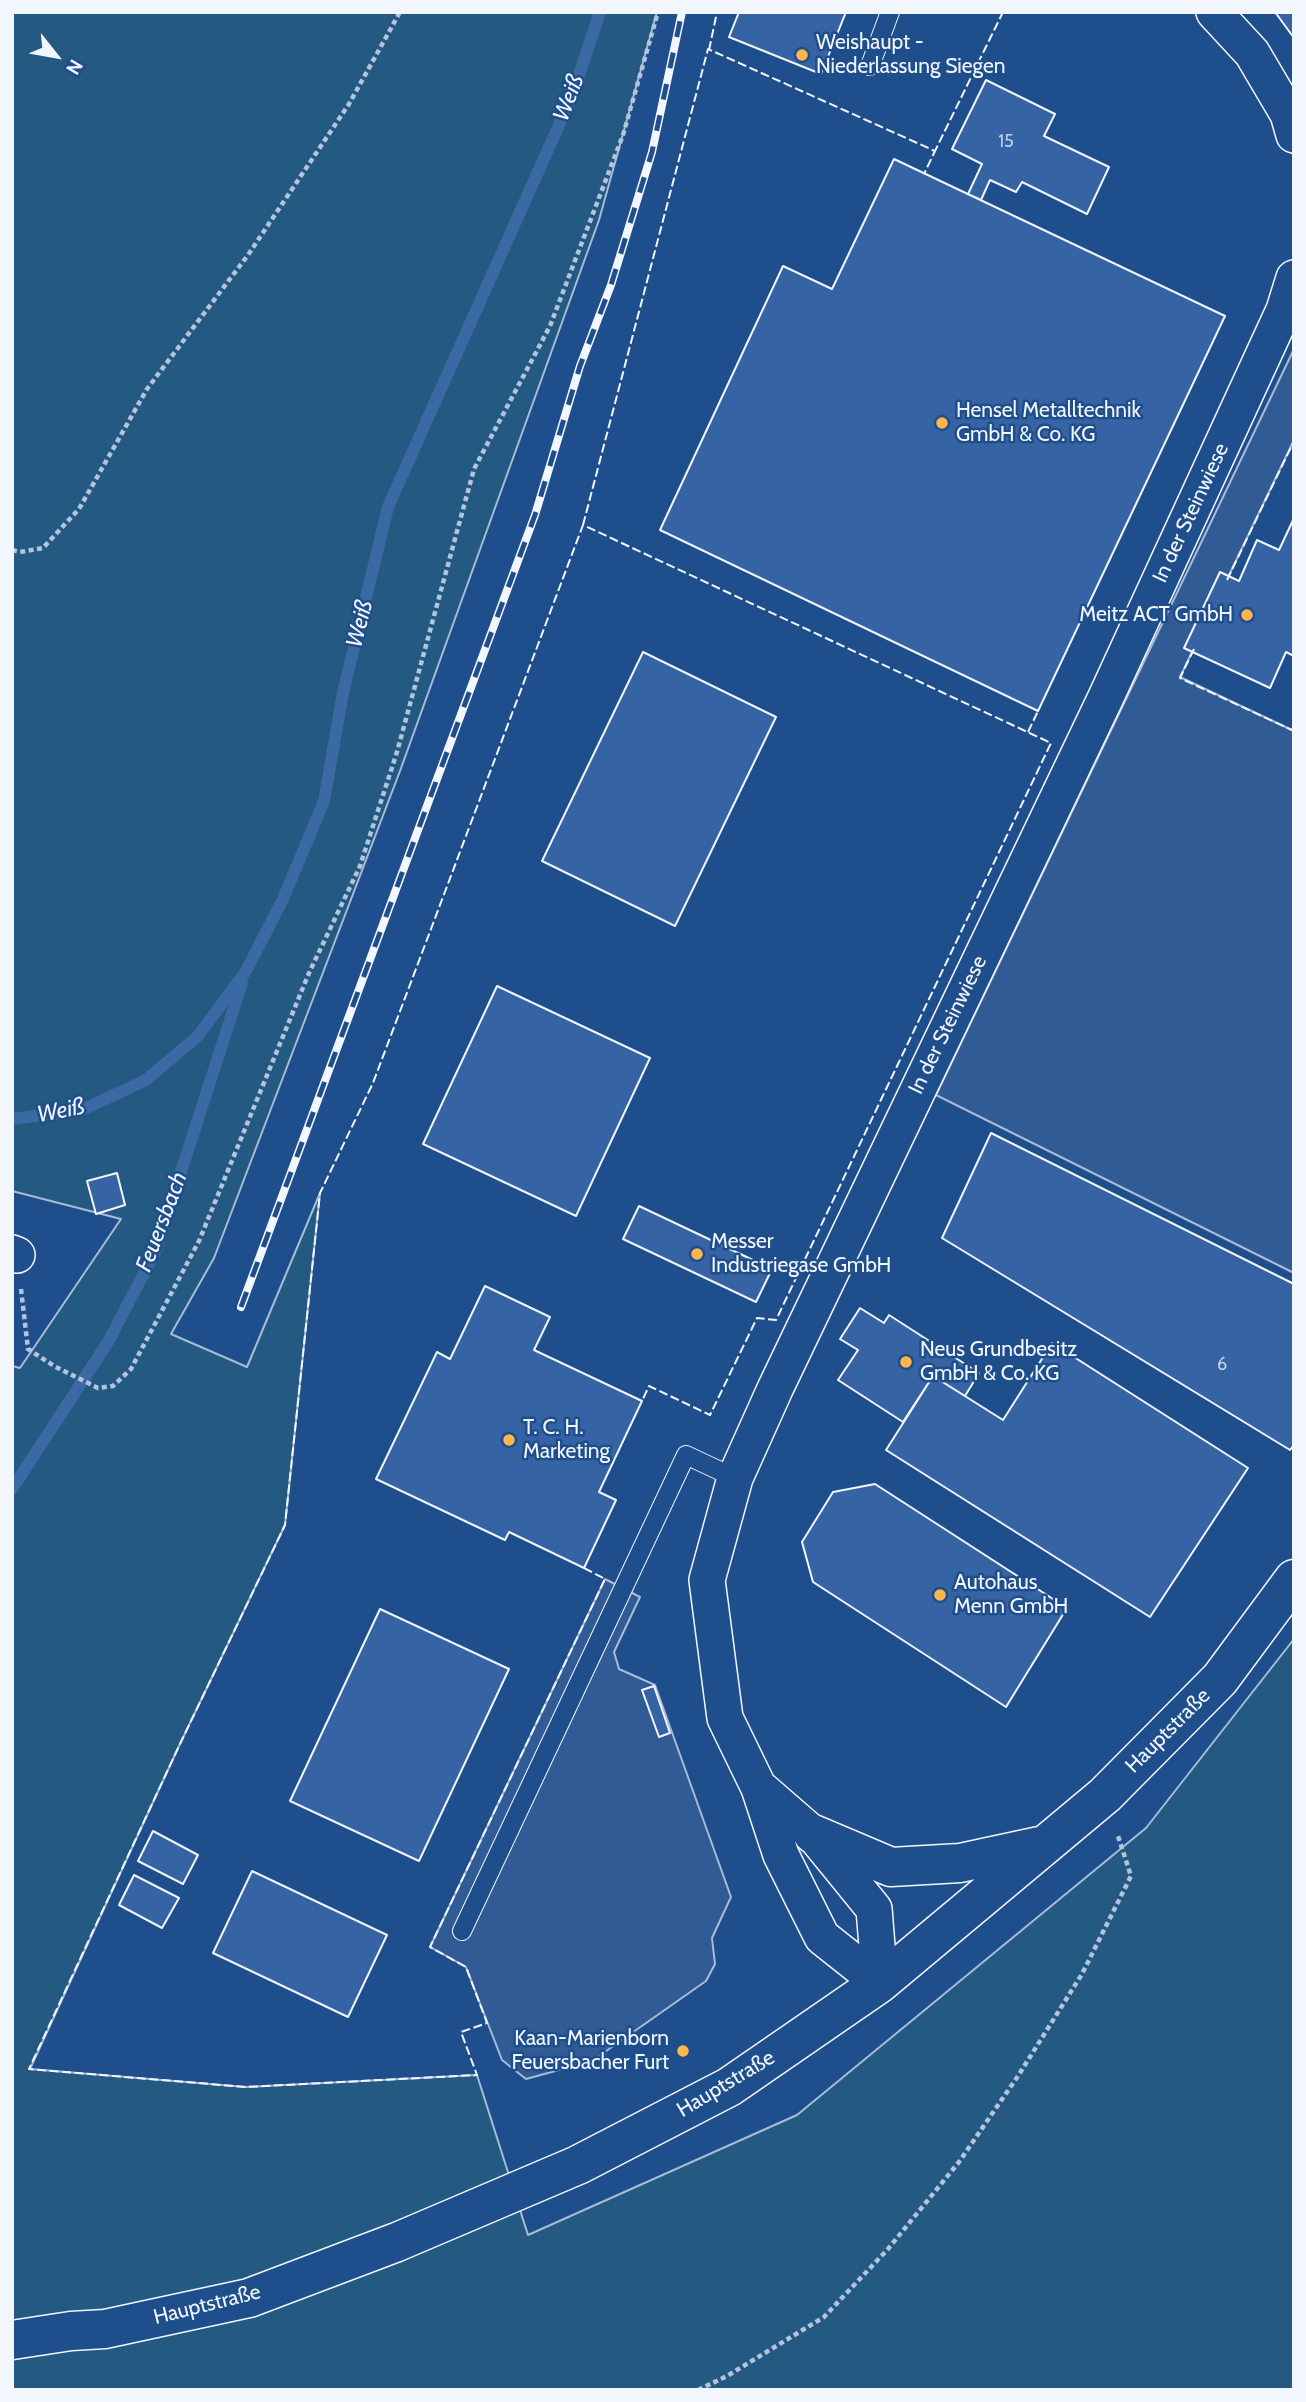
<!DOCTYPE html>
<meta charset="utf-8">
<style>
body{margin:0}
#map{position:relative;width:1306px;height:2402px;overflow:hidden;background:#1f4e8c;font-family:Cabin,sans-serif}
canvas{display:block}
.frame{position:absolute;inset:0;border:14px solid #f2f6ff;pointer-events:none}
.north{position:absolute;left:21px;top:21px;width:70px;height:70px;-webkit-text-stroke:5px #1f4e8c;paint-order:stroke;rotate:121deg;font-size:19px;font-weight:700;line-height:28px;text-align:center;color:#f2f6ff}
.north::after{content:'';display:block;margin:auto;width:24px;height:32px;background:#f2f6ff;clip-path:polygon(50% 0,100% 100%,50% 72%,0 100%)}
</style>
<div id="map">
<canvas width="1306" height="2402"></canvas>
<div class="frame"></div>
<div class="north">N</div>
</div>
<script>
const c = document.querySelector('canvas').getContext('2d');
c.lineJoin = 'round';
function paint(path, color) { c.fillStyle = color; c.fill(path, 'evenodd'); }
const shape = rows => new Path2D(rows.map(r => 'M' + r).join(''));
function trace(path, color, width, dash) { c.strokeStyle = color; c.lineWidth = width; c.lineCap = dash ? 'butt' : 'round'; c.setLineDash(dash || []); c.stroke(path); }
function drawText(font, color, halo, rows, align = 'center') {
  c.font = font + ' Cabin,sans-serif'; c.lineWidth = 5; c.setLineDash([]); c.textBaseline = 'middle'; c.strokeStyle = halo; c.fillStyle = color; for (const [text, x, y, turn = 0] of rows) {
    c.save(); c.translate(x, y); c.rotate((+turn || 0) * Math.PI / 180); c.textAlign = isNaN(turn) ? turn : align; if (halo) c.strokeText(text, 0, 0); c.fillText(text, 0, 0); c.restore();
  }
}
const green = shape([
 [12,12,657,12,599,220,400,771,214,1258,171,1334,247,1367,320,1193,285,1525,179,1746,30,2069,246,2087,477,2075,528,2235,797,2115,1146,1828,1294,1639,1294,2390,12,2390,12,1366,20,1368,121,1219,12,1191,12,12]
]);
paint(green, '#245a82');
trace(green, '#a8bbd7', 2);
const parking = shape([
 [1294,349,1294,440,1180,677,1294,731,1294,1273,936,1095,1294,349],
 [605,1579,640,1597,614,1652,619,1669,655,1685,731,1897,712,1938,715,1964,706,1981,592,2061,526,2079,502,2060,466,1967,430,1947,605,1579]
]);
paint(parking, '#305b95');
trace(parking, '#a8bbd7', 2);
trace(shape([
 [12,1119,82,1110,146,1080,198,1036,246,971,283,899,324,801,343,693,388,507,572,96,600,12],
 [12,1489,108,1342,155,1252,242,983]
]), '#3b69a3', 12);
const building = shape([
 [739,12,846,12,821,74,729,37,739,12],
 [1275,12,1294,12,1294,38,1275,12],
 [986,80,1055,114,1044,136,1109,167,1087,214,1022,182,1016,192,990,180,981,200,968,194,982,164,952,149,986,80],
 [894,159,1225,316,1038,711,660,530,783,266,832,289,894,159],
 [1294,518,1294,656,1286,652,1270,688,1184,648,1220,572,1239,581,1257,540,1279,550,1294,518],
 [643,652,776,717,675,926,542,861,643,652],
 [497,986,650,1058,576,1216,423,1144,497,986],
 [991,1133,1294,1284,1294,1445,1290,1450,942,1238,991,1133],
 [117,1173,125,1205,96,1214,87,1181,117,1173],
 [639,1206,772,1269,756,1302,623,1239,639,1206],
 [485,1286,550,1317,534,1350,642,1401,599,1492,616,1500,584,1568,509,1532,505,1540,376,1479,437,1352,450,1359,485,1286],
 [860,1308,884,1323,889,1315,979,1373,965,1396,933,1376,903,1422,838,1380,858,1350,840,1339,860,1308],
 [1052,1343,1248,1468,1150,1617,886,1450,933,1376,1003,1420,1052,1343],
 [875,1484,1067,1608,1006,1707,813,1582,802,1542,833,1492,875,1484],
 [380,1609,509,1669,419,1861,290,1801,380,1609],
 [654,1686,670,1733,659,1737,642,1690,654,1686],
 [153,1831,198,1855,183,1884,138,1861,153,1831],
 [252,1871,387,1935,348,2017,213,1953,252,1871],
 [134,1875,179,1898,162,1928,119,1905,134,1875]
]);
paint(building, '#3563a3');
trace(building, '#f2f6ff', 2);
const lane = shape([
 [870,66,890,12],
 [462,1931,686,1455,735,1478]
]);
const street = shape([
 [1214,12,1252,53,1288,114,1294,135],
 [12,1253,17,1255],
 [760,1788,813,1834,874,1909,880,1983],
 [880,1983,822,1937,781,1855,759,1788,725,1718,707,1580,735,1478,775,1389,1106,697,1284,310,1294,278]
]);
const secondary = shape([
 [813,1834,891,1867,960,1863,1039,1846],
 [12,2340,71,2331,105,2329,249,2298,397,2242,578,2165,729,2087,880,1983,1105,1795,1220,1679,1294,1579]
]);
trace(lane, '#f2f6ff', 20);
trace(street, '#f2f6ff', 38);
trace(secondary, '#f2f6ff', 41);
trace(shape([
 [12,550,20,552,43,548,79,509,147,389,248,255,349,104,400,12],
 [21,1289,28,1349,54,1366,98,1388,113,1386,131,1369,199,1241,309,973,360,866,397,752,474,469,550,326,623,135,658,12],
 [698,2390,727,2376,824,2317,888,2249,959,2162,1018,2076,1082,1974,1131,1876,1118,1836]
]), '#b3c4dc', 4.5, [5, 3.5]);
trace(lane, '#1f4e8c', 18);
trace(street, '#1f4e8c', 35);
trace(secondary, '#1f4e8c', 38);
const rail = shape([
 [241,1307,535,515,580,366,611,285,652,152,682,12]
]);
trace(rail, '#f2f6ff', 8);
trace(rail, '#1f4e8c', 5, [16]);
trace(shape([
 [709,50,717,12],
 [932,150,935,151,1003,12],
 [583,525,708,49,935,151,924,174],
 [1227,580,1294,441],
 [1194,649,1180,678,1294,731],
 [1028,732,1038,711],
 [584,1568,605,1579,430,1947,466,1967,487,2023,461,2032,477,2075,246,2087,29,2069,179,1746,285,1525,320,1193,373,1083,583,525,1051,743,776,1320,757,1318,710,1415,649,1386,642,1401]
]), '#f2f6ff', 2, [9, 3.5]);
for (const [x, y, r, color] of [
 [802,55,7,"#ffb74d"],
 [942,423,7,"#ffb74d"],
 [1247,615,7,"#ffb74d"],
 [697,1254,7,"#ffb74d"],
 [906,1362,7,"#ffb74d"],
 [509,1440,7,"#ffb74d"],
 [940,1595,7,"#ffb74d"],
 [683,2051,7,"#ffb74d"]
]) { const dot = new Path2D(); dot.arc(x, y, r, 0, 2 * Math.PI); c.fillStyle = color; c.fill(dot); trace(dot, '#1f4e8c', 2.5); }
drawText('18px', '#c3d1e8', null, [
 ["15",1006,142],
 ["6",1222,1365]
]);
drawText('21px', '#f2f6ff', '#1f4e8c', [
 ["Weishaupt -",816,43],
 ["Niederlassung Siegen",816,67],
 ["Hensel Metalltechnik",956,411],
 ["GmbH & Co. KG",956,435],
 ["Meitz ACT GmbH",1233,615,"right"],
 ["Messer",711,1242],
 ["Industriegase GmbH",711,1266],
 ["Neus Grundbesitz",920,1350],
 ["GmbH & Co. KG",920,1374],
 ["T. C. H.",523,1428],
 ["Marketing",523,1452],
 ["Autohaus",954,1583],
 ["Menn GmbH",954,1607],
 ["Kaan-Marienborn",669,2039,"right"],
 ["Feuersbacher Furt",669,2063,"right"]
], 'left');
drawText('21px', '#f2f6ff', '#1f4e8c', [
 ["In der Steinwiese",1191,513,-65],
 ["In der Steinwiese",948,1025,-64],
 ["Hauptstraße",1168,1731,-45],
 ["Hauptstraße",726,2084,-31],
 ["Hauptstraße",207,2305,-14]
]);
drawText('italic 23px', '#f2f6ff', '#1f4e8c', [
 ["Weiß",569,98,-69],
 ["Weiß",360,624,-76],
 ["Weiß",61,1111,-11],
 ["Feuersbach",162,1222,-69]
]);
</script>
